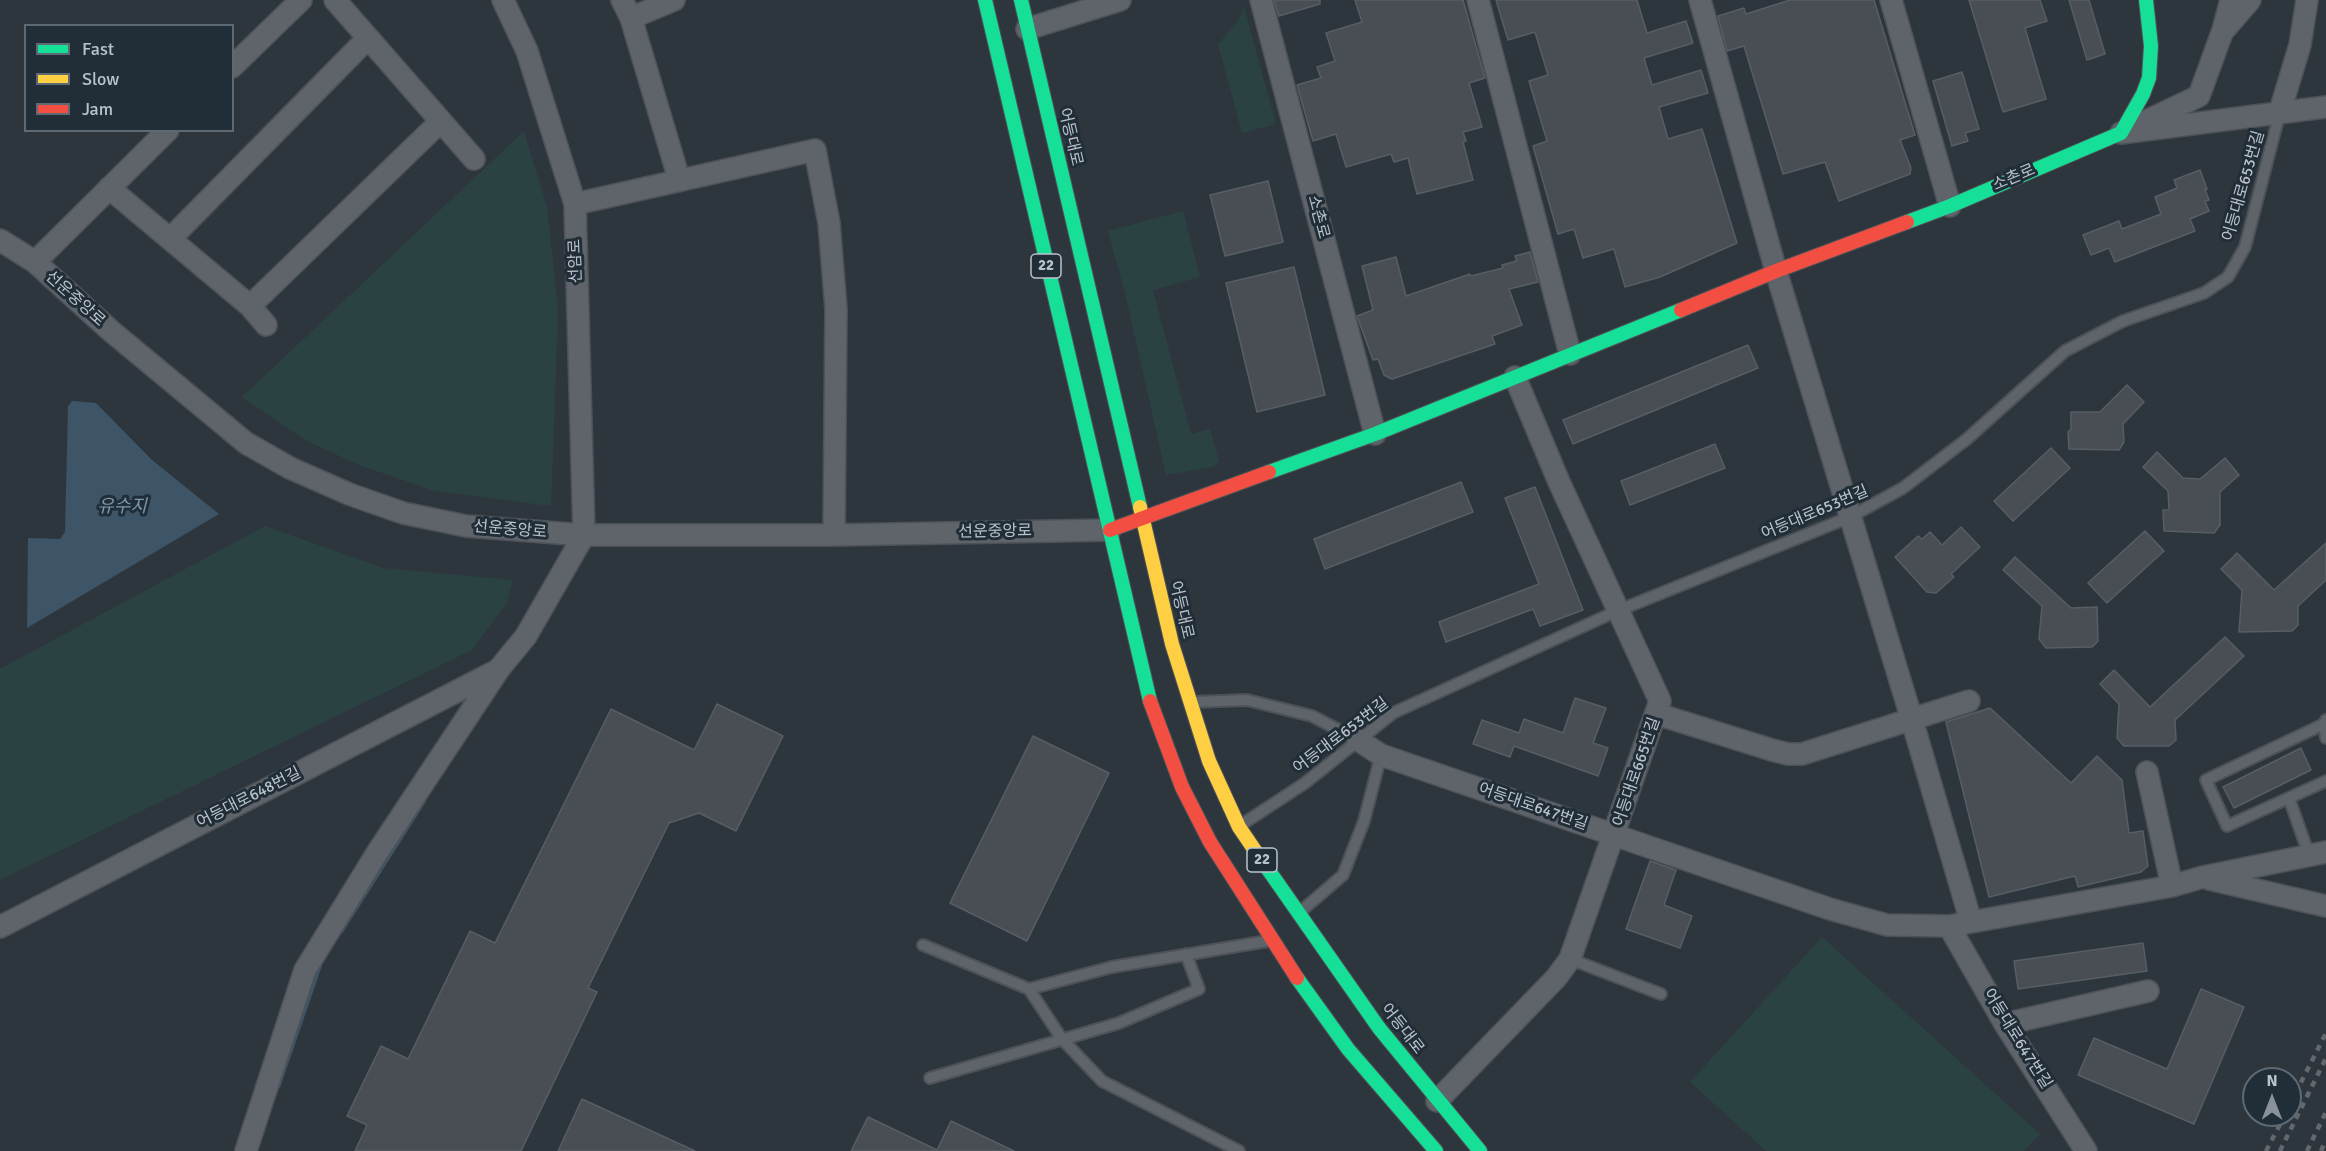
<!DOCTYPE html>
<meta charset="utf-8">
<style>
body{margin:0}
#map{position:relative;width:2326px;height:1151px;overflow:hidden;background:#2e363d;font-family:Signika,sans-serif}
canvas{display:block}
.legend{position:absolute;left:24px;top:24px;width:210px;height:108px;box-sizing:border-box;background:#212e38;border:2px solid #5e6a73;margin:0;padding:8px 10px;list-style:none;font-size:18px;color:#bac3cc}
.legend li{display:flex;align-items:center;gap:12px;height:30px}
.legend b{width:30px;border:2px solid #5e6a73}
.north{position:absolute;left:2242px;top:1067px;width:60px;height:60px;box-sizing:border-box;background:#212e38;border:2px solid #5e6a73;border-radius:50%;rotate:0deg;font-size:16px;font-weight:700;line-height:24px;text-align:center;color:#bac3cc}
.north::after{content:'';display:block;margin:auto;width:21px;height:27px;background:#89929a;clip-path:polygon(50% 0,100% 100%,50% 72%,0 100%)}
</style>
<div id="map">
<canvas width="2326" height="1151"></canvas>
<ul class="legend">
<li><b style="height:8px;background:#16e098"></b>Fast</li>
<li><b style="height:8px;background:#ffcf43"></b>Slow</li>
<li><b style="height:8px;background:#f24e42"></b>Jam</li>
</ul>
<div class="north">N</div>
</div>
<script>
const c = document.querySelector('canvas').getContext('2d');
c.lineJoin = 'round';
function paint(path, color) { c.fillStyle = color; c.fill(path, 'evenodd'); }
const shape = rows => new Path2D(rows.map(r => 'M' + r).join(''));
function trace(path, color, width, dash) { c.strokeStyle = color; c.lineWidth = width; c.lineCap = dash ? 'butt' : 'round'; c.setLineDash(dash || []); c.stroke(path); }
function drawText(font, color, halo, rows, align = 'center') {
  c.font = font + ' Signika,"Noto Sans KR",sans-serif'; c.lineWidth = 6; c.setLineDash([]); c.textBaseline = 'middle'; c.strokeStyle = halo; c.fillStyle = color; for (const [text, x, y, turn = 0] of rows) {
    c.save(); c.translate(x, y); c.rotate((+turn || 0) * Math.PI / 180); c.textAlign = isNaN(turn) ? turn : align; if (halo) c.strokeText(text, 0, 0); c.fillText(text, 0, 0); c.restore();
  }
}
paint(shape([
 [1244,7,1276,124,1242,133,1218,44,1238,21],
 [524,131,547,207,558,310,551,506,435,491,359,465,305,440,242,397],
 [1183,211,1200,277,1153,290,1191,434,1210,429,1219,461,1213,467,1166,475,1126,297,1108,231],
 [265,526,383,568,513,580,507,603,472,650,0,880,0,669],
 [1822,937,2040,1134,2024,1151,1766,1151,1690,1082]
]), '#2b4242');
paint(shape([
 [72,401,96,403,152,460,219,514,27,628,28,538,60,539,65,532,68,406]
]), '#3d5567');
trace(shape([
 [341,931,423,802],
 [278,1086,320,964]
]), '#3d5567', 5);
const building = shape([
 [1274,0,1320,0,1320,4,1279,16,1274,0],
 [1355,0,1463,0,1485,78,1469,83,1482,127,1463,132,1466,141,1463,142,1473,180,1417,194,1408,158,1394,162,1391,154,1346,167,1336,134,1313,141,1297,85,1321,78,1317,67,1335,61,1326,33,1362,22,1355,0],
 [1496,0,1637,0,1647,33,1686,21,1693,43,1644,58,1652,85,1701,70,1708,93,1659,107,1668,139,1702,129,1737,243,1660,277,1625,287,1614,249,1583,258,1574,229,1558,234,1533,146,1547,141,1529,81,1548,75,1535,32,1508,40,1496,0],
 [1790,0,1874,0,1915,135,1900,140,1911,168,1910,174,1839,201,1825,162,1783,174,1744,46,1727,51,1718,16,1744,8,1746,14,1790,0],
 [1969,0,2040,0,2047,21,2025,28,2046,99,2003,112,1969,0],
 [2069,0,2089,0,2105,54,2087,60,2069,0],
 [1962,72,1979,129,1965,133,1968,141,1952,146,1933,81,1962,72],
 [2200,170,2207,189,2205,190,2209,200,2205,201,2209,211,2190,219,2195,231,2115,262,2109,248,2091,255,2083,235,2119,221,2122,229,2161,214,2155,197,2177,188,2174,180,2200,170],
 [1268,181,1283,242,1225,256,1210,195,1268,181],
 [1530,252,1538,282,1509,289,1522,325,1492,336,1495,344,1392,379,1384,375,1378,359,1373,360,1357,316,1373,310,1362,266,1396,257,1406,296,1470,274,1471,276,1503,268,1502,265,1517,261,1515,256,1530,252],
 [1294,267,1325,395,1257,412,1226,283,1294,267],
 [1748,345,1758,368,1573,444,1563,420,1748,345],
 [2127,385,2144,402,2123,424,2124,442,2119,450,2069,449,2068,432,2071,429,2071,412,2100,412,2127,385],
 [1715,444,1725,468,1630,505,1621,481,1715,444],
 [2051,448,2070,468,2013,521,1994,501,2051,448],
 [2157,452,2183,478,2200,479,2225,458,2239,475,2220,492,2220,525,2214,533,2164,531,2163,510,2169,510,2168,491,2143,467,2157,452],
 [1461,482,1473,512,1325,569,1314,539,1461,482],
 [1535,487,1583,610,1540,626,1533,609,1446,642,1439,622,1539,584,1505,498,1535,487],
 [1961,527,1980,547,1951,574,1954,577,1936,593,1927,592,1895,557,1918,536,1922,539,1930,532,1942,545,1961,527],
 [2145,531,2164,551,2107,603,2088,583,2145,531],
 [2326,543,2326,580,2298,606,2298,625,2292,631,2239,632,2242,590,2221,569,2237,553,2274,590,2326,543],
 [2015,557,2071,608,2097,607,2098,641,2092,647,2046,648,2039,639,2042,606,2003,570,2015,557],
 [2225,637,2244,656,2175,720,2176,740,2169,746,2124,746,2117,738,2119,704,2100,684,2114,670,2150,707,2225,637],
 [1575,698,1606,708,1593,743,1608,748,1598,776,1514,746,1510,757,1473,744,1482,720,1519,733,1524,719,1563,733,1575,698],
 [717,704,783,736,736,831,699,813,669,823,588,988,597,992,521,1151,355,1151,367,1125,347,1116,381,1046,408,1059,470,931,495,943,611,709,694,750,717,704],
 [1990,708,2071,783,2097,756,2122,780,2129,833,2143,831,2148,866,2141,872,2078,887,2075,876,1989,897,1946,722,1990,708],
 [1033,736,1109,773,1027,941,950,903,1033,736],
 [2301,748,2311,770,2234,808,2223,787,2301,748],
 [1650,861,1676,870,1664,905,1692,916,1680,948,1626,929,1650,861],
 [2143,943,2147,971,2018,989,2014,961,2143,943],
 [2201,989,2244,1007,2194,1124,2078,1075,2094,1038,2167,1069,2201,989],
 [582,1099,695,1151,558,1151,582,1099],
 [868,1117,937,1150,951,1121,1014,1151,851,1151,868,1117]
]);
paint(building, '#484e54');
trace(building, '#575e64', 1.5);
const lane = shape([
 [1193,702,1247,700,1312,716,1358,740],
 [2326,720,2324,724,2326,738],
 [2324,724,2206,780,2227,826,2326,781],
 [2289,798,2309,855],
 [1241,825,1305,783,1393,713,1617,611,1850,517,1903,488,1967,439,2065,351,2123,321,2204,293,2228,277,2245,247,2280,112],
 [1300,912,1343,875,1364,821,1381,755],
 [923,945,1029,989,1112,967,1268,941],
 [1570,959,1661,994],
 [1029,989,1062,1039,1102,1081,1239,1151],
 [930,1078,1119,1023,1199,989,1186,954]
]);
const street = shape([
 [335,0,474,159],
 [622,0,631,18,679,179],
 [1261,0,1375,434],
 [1478,0,1570,354],
 [1700,0,1776,271,1912,720,1971,922],
 [1891,0,1950,206],
 [631,18,674,0],
 [1027,29,1120,0],
 [2224,30,2250,0],
 [232,67,301,0],
 [2280,111,2300,45,2307,0],
 [2138,125,2199,96,2223,30,2231,0],
 [2121,133,2326,107],
 [109,188,250,306,266,325],
 [575,204,815,150,829,223,836,309,834,535],
 [171,238,368,38],
 [0,240,35,262,111,331,246,443,290,468,349,494,403,513,466,526,584,535,834,535,1110,530],
 [35,262,168,130],
 [250,306,441,121],
 [1657,714,1772,750,1788,754,1802,754,1969,701],
 [1358,740,1381,755,1830,909,1887,925,1949,926,2172,886,2203,877,2326,852],
 [2147,772,2172,886],
 [2209,879,2326,906],
 [1949,926,2005,1024,2086,1151],
 [0,927,496,671],
 [2005,1024,2148,991],
 [1437,1101,1556,978,1570,959,1660,701,1559,482,1515,377],
 [246,1151,305,970,377,853,499,669,526,636,584,535,575,204,527,51,503,0]
]);
const fast = shape([
 [985,0,1150,701],
 [1021,0,1140,507],
 [1907,222,1950,206,2121,133,2143,94,2149,78,2151,46,2146,0],
 [1269,472,1375,434,1681,310],
 [1258,855,1379,1028,1480,1151],
 [1297,978,1348,1049,1436,1151]
]);
const slow = shape([
 [1140,507,1172,644,1209,761,1239,827,1258,855]
]);
const jam = shape([
 [1681,310,1776,271,1907,222],
 [1110,530,1269,472],
 [1150,701,1182,787,1210,842,1297,978]
]);
trace(lane, '#4d5257', 14);
trace(street, '#4d5257', 24);
trace(fast, '#4d5257', 16);
trace(slow, '#4d5257', 16);
trace(jam, '#4d5257', 16);
trace(lane, '#5e646a', 10);
trace(street, '#5e646a', 21);
trace(fast, '#16e098', 14);
trace(slow, '#ffcf43', 14);
trace(jam, '#f24e42', 14);
trace(shape([
 [2290,1104,2326,1033],
 [2266,1151,2285,1115],
 [2280,1151,2326,1058],
 [2307,1151,2326,1112],
 [2321,1151,2326,1140]
]), '#63686e', 4.5, [6, 6]);
for (const [x, y, w] of [
 [1046,266,30],
 [1262,860,30]
]) { const box = new Path2D(); box.roundRect(x - w / 2, y - 12, w, 24, 4.5); c.fillStyle = '#212e38'; c.fill(box); trace(box, '#bac3cc', 1.5); }
drawText('bold 15px', '#bac3cc', null, [
 ["22",1046,266],
 ["22",1262,860]
]);
drawText('16px', '#bac3cc', '#212e38', [
 ["어등대로",1070,137,77],
 ["소촌로",2014,178,-23],
 ["어등대로653번길",2244,186,-74],
 ["소촌로",1318,217,75],
 ["선암로",576,261,-92],
 ["선운중앙로",75,299,42],
 ["어등대로653번길",1815,513,-23],
 ["선운중앙로",510,530,5],
 ["선운중앙로",995,532,-1],
 ["어등대로",1181,610,77],
 ["어등대로653번길",1341,736,-37],
 ["어등대로665번길",1637,772,-71],
 ["어등대로648번길",249,798,-27],
 ["어등대로647번길",1533,807,19],
 ["어등대로",1402,1029,52],
 ["어등대로647번길",2017,1039,58]
]);
drawText('italic 18px', '#7b98ae', '#212e38', [
 ["유수지",122,507]
]);
</script>
